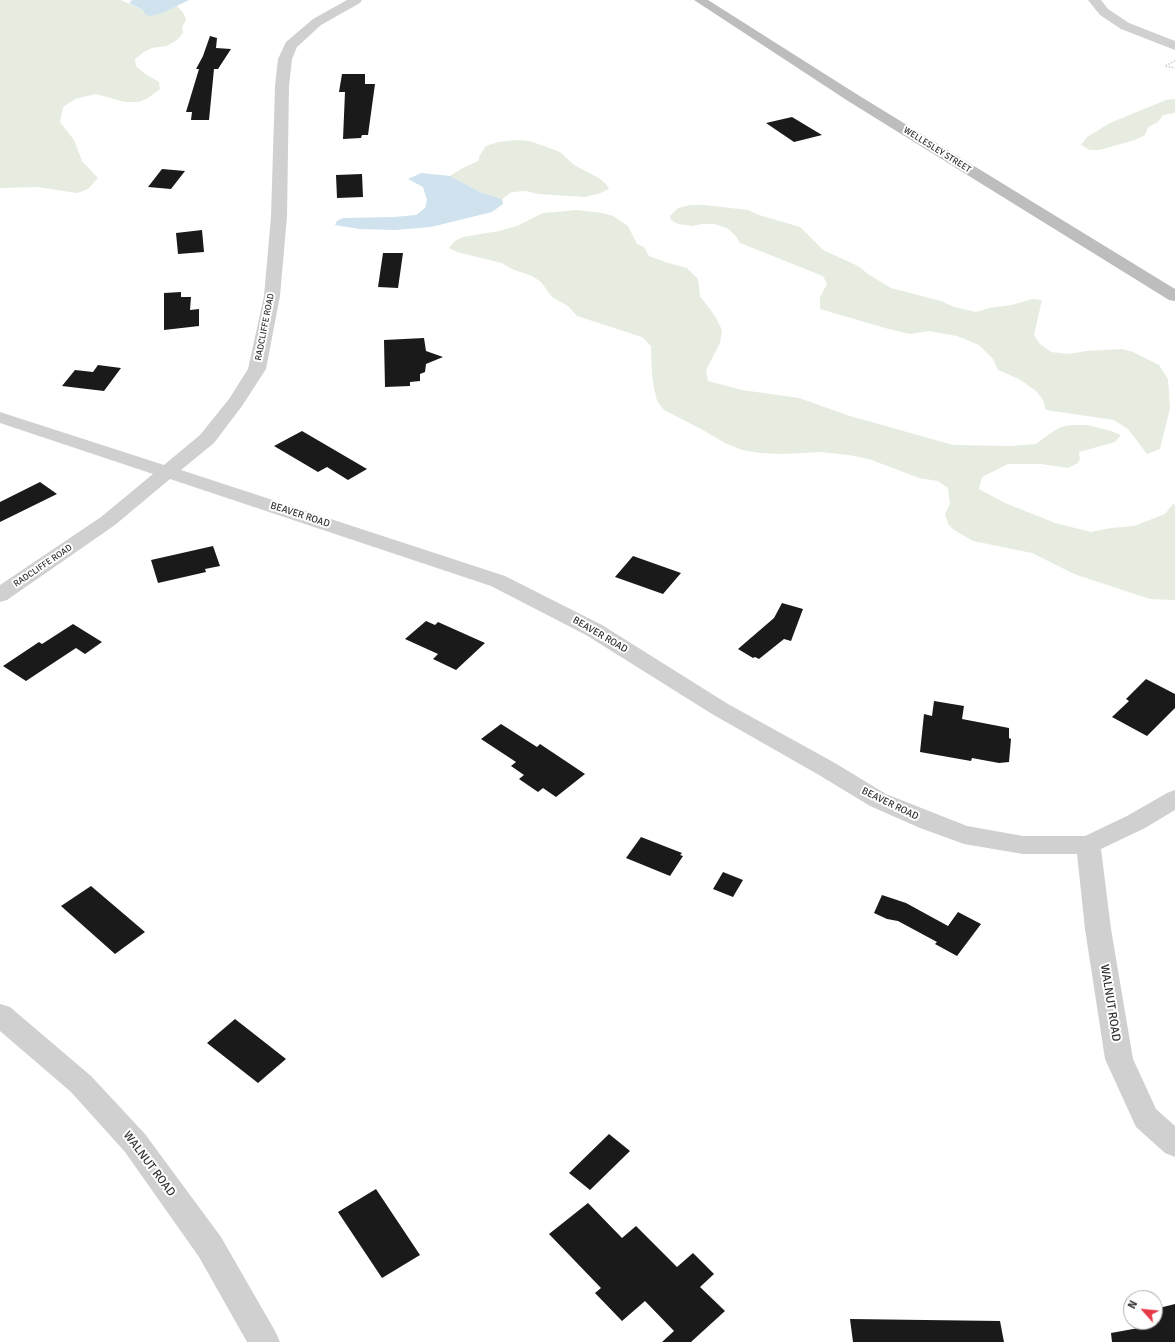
<!DOCTYPE html>
<style>
body{margin:0}
#map{position:relative;width:1175px;height:1342px;overflow:hidden;background:#fff;font-family:Signika,sans-serif}
canvas{display:block}
.north{position:absolute;left:1123px;top:1290px;width:40px;height:40px;box-sizing:border-box;background:#fff;border:1px solid #adadad;border-radius:50%;rotate:297deg;font-size:11px;font-weight:700;line-height:16px;text-align:center;color:#333}
.north::after{content:'';display:block;margin:auto;width:14px;height:18px;background:#e63946;clip-path:polygon(50% 0,100% 100%,50% 72%,0 100%)}
</style>
<div id="map">
<canvas width="1175" height="1342"></canvas>
<div class="north">N</div>
</div>
<script>
const c = document.querySelector('canvas').getContext('2d');
c.lineJoin = 'round';
function paint(path, color) { c.fillStyle = color; c.fill(path, 'evenodd'); }
const shape = rows => new Path2D(rows.map(r => 'M' + r).join(''));
function trace(path, color, width, dash) { c.strokeStyle = color; c.lineWidth = width; c.lineCap = dash ? 'butt' : 'round'; c.setLineDash(dash || []); c.stroke(path); }
function drawText(font, color, halo, rows, align = 'center') {
  c.font = font + ' Signika,sans-serif'; c.lineWidth = 4; c.setLineDash([]); c.textBaseline = 'middle'; c.strokeStyle = halo; c.fillStyle = color; for (const [text, x, y, turn = 0] of rows) {
    c.save(); c.translate(x, y); c.rotate((+turn || 0) * Math.PI / 180); c.textAlign = isNaN(turn) ? turn : align; if (halo) c.strokeText(text, 0, 0); c.fillText(text, 0, 0); c.restore();
  }
}
paint(shape([
 [0,0,121,0,143,10,165,12,177,6,184,14,186,20,182,27,183,33,177,40,167,46,152,48,144,52,135,59,136,66,145,74,159,82,160,89,148,98,139,102,125,102,96,94,75,99,63,107,60,122,74,140,82,161,98,178,88,189,77,193,37,187,0,188],
 [1175,99,1175,113,1163,115,1158,122,1148,127,1145,135,1135,140,1099,150,1090,150,1081,145,1087,137,1110,123,1166,100],
 [516,140,530,141,560,152,574,165,599,178,606,184,609,189,598,194,584,197,538,194,526,191,512,192,502,199,480,192,450,176,461,169,478,161,480,155,486,146,498,142],
 [691,205,705,205,748,210,759,215,800,227,823,250,858,266,868,274,891,288,941,301,954,307,976,312,989,308,1012,305,1032,299,1042,300,1034,335,1040,344,1051,352,1069,354,1086,351,1122,349,1133,352,1159,365,1168,379,1170,408,1160,449,1147,454,1128,429,1114,420,1046,410,1043,400,1036,391,1019,379,998,370,993,359,979,345,957,336,929,331,910,334,885,328,820,309,820,297,827,284,823,276,740,243,736,236,727,228,715,224,702,224,692,226,678,224,671,220,670,216,678,208],
 [578,210,602,213,613,216,628,226,637,244,644,247,649,256,668,263,687,268,698,279,700,296,715,316,722,330,720,343,706,370,708,381,742,390,799,398,850,416,953,445,1010,446,1036,444,1052,432,1061,427,1071,425,1087,425,1111,431,1121,435,1115,442,1079,452,1080,459,1078,463,1068,468,1041,464,1008,464,982,477,979,489,1005,503,1055,523,1091,532,1111,528,1134,526,1165,514,1173,504,1175,505,1175,600,1150,599,1074,574,1032,553,973,541,954,530,948,524,945,514,950,504,948,488,938,481,919,478,869,459,849,455,820,452,783,454,760,453,742,450,725,443,701,429,664,410,657,401,654,388,652,375,651,346,642,337,577,316,568,306,552,297,541,282,532,276,512,269,502,263,457,252,449,248,455,241,463,237,499,231,517,226,543,213]
]), '#e6ecdf');
paint(shape([
 [132,0,189,0,165,12,151,16,146,15,143,10,129,3],
 [421,173,450,176,480,192,502,199,503,204,492,212,431,227,395,230,359,229,335,225,337,221,343,218,394,217,416,215,425,208,427,200,423,187,408,179]
]), '#cfe2ee');
paint(shape([
 [210,36,217,38,216,48,231,49,218,69,214,69,209,120,191,120,192,112,186,112,199,69,196,69,203,56],
 [342,74,365,74,365,84,375,84,368,135,362,135,361,138,343,139,345,92,339,92],
 [792,117,822,135,794,142,766,123],
 [162,169,185,171,171,189,148,187],
 [362,174,363,197,337,198,336,175],
 [202,230,204,252,178,254,176,233],
 [383,253,403,253,398,288,378,287],
 [181,292,181,297,191,297,190,310,199,309,199,326,164,330,164,293],
 [424,338,426,351,443,357,426,364,425,372,420,374,420,381,410,382,410,386,385,387,384,340],
 [98,365,121,368,104,391,62,386,75,370,93,372],
 [302,431,367,469,348,480,327,467,318,472,274,446],
 [40,482,57,494,0,522,0,502],
 [213,546,220,566,205,569,206,572,158,583,151,560],
 [633,556,681,573,663,594,615,577],
 [782,603,803,609,791,641,784,639,759,659,755,657,753,658,738,649,774,618],
 [426,621,435,625,438,622,485,643,456,670,433,659,438,654,405,639],
 [73,624,102,642,85,654,76,648,26,681,3,666,39,642,42,644],
 [1146,679,1175,694,1175,708,1147,736,1112,717,1129,701,1126,699],
 [934,701,964,706,962,719,1009,728,1009,738,1011,739,1009,762,999,763,972,758,971,761,920,752,924,714,932,716],
 [501,724,537,747,540,744,585,774,556,797,543,788,538,792,519,779,524,775,511,766,516,762,481,739],
 [641,837,682,853,680,855,683,856,670,876,626,858],
 [723,872,743,880,733,897,713,889],
 [91,886,145,932,115,954,61,906],
 [882,895,906,903,948,926,958,912,981,924,957,956,935,944,937,942,898,921,887,919,874,913],
 [235,1019,286,1059,258,1083,207,1043],
 [609,1134,630,1151,590,1190,569,1173],
 [376,1189,420,1255,382,1278,338,1212],
 [588,1203,622,1238,636,1226,677,1267,693,1253,714,1274,700,1287,725,1311,691,1342,662,1342,674,1331,645,1301,622,1321,595,1293,601,1288,549,1234],
 [1175,1304,1175,1342,1112,1342,1111,1333,1155,1325,1155,1309],
 [850,1319,1000,1321,1004,1342,853,1342]
]), '#1a1a1a');
trace(shape([
 [1175,61,1165,66,1175,68]
]), '#cdcdcd', 1.5, [1.5, 1.5]);
paint(shape([
 [347,0,362,0,360,3,321,25,297,47,292,59,289,86,287,216,280,296,266,369,242,406,214,443,181,470,505,576,602,625,728,704,835,763,886,794,967,826,1023,836,1085,836,1127,816,1167,793,1175,790,1175,810,1145,828,1101,849,1111,929,1133,1059,1156,1109,1175,1126,1175,1157,1165,1153,1136,1127,1105,1059,1085,929,1077,854,1023,854,964,844,920,828,870,806,819,775,712,714,586,635,491,586,170,479,115,525,7,600,0,602,0,585,101,517,153,474,0,423,0,412,164,465,200,435,229,399,248,369,264,296,271,216,275,86,278,59,286,42,313,19,347,0],
 [1088,0,1101,0,1108,9,1129,23,1175,41,1175,50,1121,29,1100,15,1088,0],
 [0,1004,10,1007,91,1076,145,1134,221,1237,275,1331,280,1342,247,1342,199,1257,125,1152,71,1092,0,1031,0,1004]
]), '#d0d0d0');
paint(shape([
 [694,0,708,0,858,95,1175,289,1175,301,1169,300,848,101,694,0]
]), '#bdbdbd');
drawText('9px', '#333', '#fff', [
 ["WELLESLEY STREET",937,150,32],
 ["RADCLIFFE ROAD",265,327,-79],
 ["RADCLIFFE ROAD",43,566,-34]
]);
drawText('10px', '#333', '#fff', [
 ["BEAVER ROAD",300,515,18],
 ["BEAVER ROAD",600,635,30],
 ["BEAVER ROAD",890,804,26]
]);
drawText('12px', '#333', '#fff', [
 ["WALNUT ROAD",1110,1003,81],
 ["WALNUT ROAD",149,1164,53]
]);
</script>
